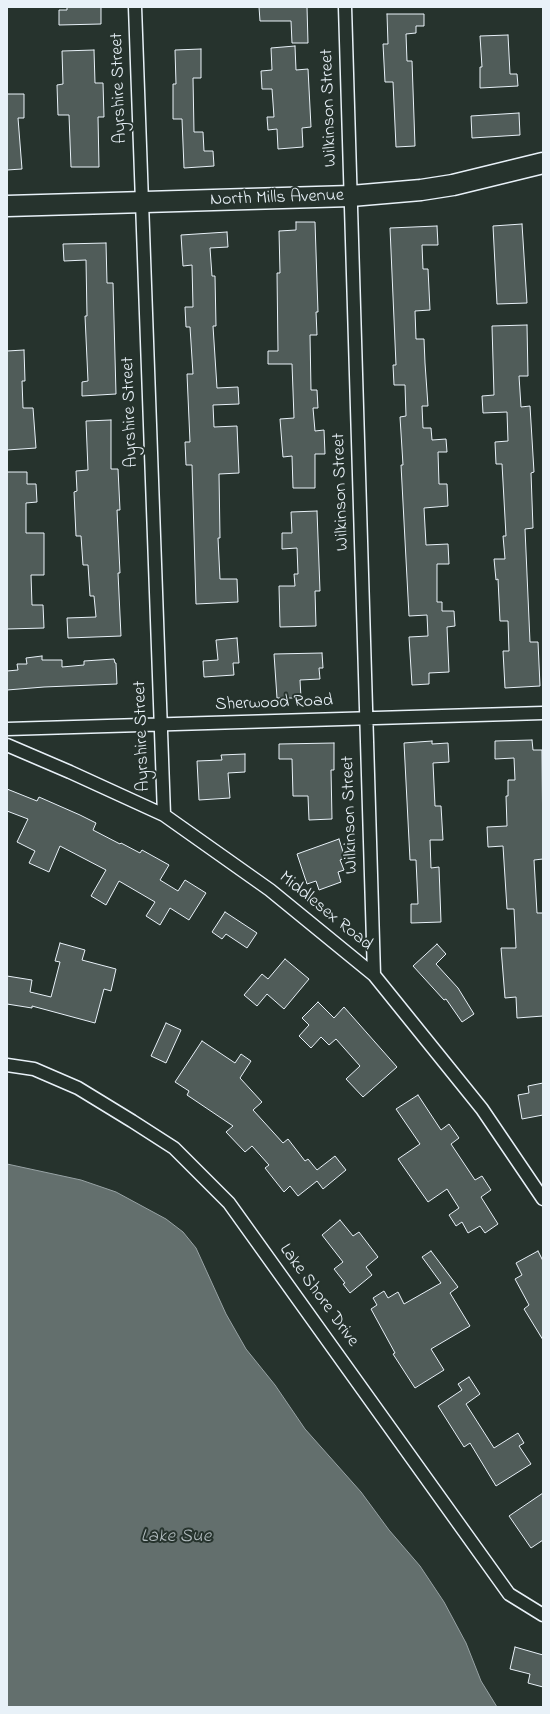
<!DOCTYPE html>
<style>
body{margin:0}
#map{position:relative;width:550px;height:1714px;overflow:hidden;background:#26332d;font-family:"Indie Flower",sans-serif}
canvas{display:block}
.frame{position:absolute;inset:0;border:8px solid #e8f1f8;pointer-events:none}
</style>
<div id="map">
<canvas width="550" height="1714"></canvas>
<div class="frame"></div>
</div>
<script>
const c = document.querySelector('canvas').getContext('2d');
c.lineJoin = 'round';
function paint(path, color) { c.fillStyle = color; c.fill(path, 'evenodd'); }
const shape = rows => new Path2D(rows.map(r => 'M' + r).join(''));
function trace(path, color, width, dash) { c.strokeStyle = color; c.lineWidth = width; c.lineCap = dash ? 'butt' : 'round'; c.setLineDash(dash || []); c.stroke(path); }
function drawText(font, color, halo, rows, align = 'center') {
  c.font = font + ' "Indie Flower",sans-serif'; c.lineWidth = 4; c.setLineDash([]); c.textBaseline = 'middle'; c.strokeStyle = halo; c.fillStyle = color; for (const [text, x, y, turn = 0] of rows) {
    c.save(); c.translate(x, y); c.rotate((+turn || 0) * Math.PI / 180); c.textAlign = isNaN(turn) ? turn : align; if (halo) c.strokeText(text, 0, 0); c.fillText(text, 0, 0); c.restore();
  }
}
const water = shape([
 [7,1164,81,1180,116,1192,166,1219,183,1232,196,1248,226,1314,246,1349,275,1385,305,1429,361,1492,389,1530,420,1566,444,1602,466,1643,481,1681,497,1707,7,1707,7,1164]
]);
paint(water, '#636f6d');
trace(water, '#98a3a5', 1);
const building = shape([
 [67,7,101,7,101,24,59,25,59,10,67,10,67,7],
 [259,7,307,7,308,43,292,43,291,21,260,21,259,7],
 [387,14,424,14,424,26,416,26,416,33,406,34,407,61,412,61,415,146,396,147,393,82,385,82,383,44,388,44,387,14],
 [508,35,510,74,517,74,518,86,480,88,480,67,482,67,480,36,508,35],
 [295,46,296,70,308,69,311,127,302,128,303,147,278,149,277,129,268,130,267,117,274,117,272,89,262,89,261,71,272,70,271,48,295,46],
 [201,49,201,78,193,78,194,132,203,132,204,151,213,151,214,166,184,168,182,119,173,119,173,84,176,84,175,50,201,49],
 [94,50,95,83,103,83,104,117,98,117,99,167,71,167,69,115,58,115,57,85,63,84,62,51,94,50],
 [7,94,24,94,24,118,18,118,22,169,7,170,7,94],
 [519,113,520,135,472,138,471,116,519,113],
 [296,222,315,222,318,312,316,312,317,335,310,335,311,390,317,390,318,408,313,408,315,431,324,430,325,454,315,454,315,488,293,488,292,456,283,457,280,419,294,418,292,364,268,364,268,351,278,351,277,273,280,273,279,231,296,230,296,222],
 [522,224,527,303,497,304,493,226,522,224],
 [437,226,438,245,422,245,423,269,428,269,430,310,415,311,416,339,424,339,425,363,428,406,422,406,423,428,431,428,432,440,446,439,447,452,438,452,439,484,447,484,448,506,424,508,426,545,448,544,449,564,437,564,437,602,442,602,442,611,454,611,455,626,447,627,449,672,429,673,429,684,412,685,409,637,428,636,427,615,409,616,401,465,403,465,400,417,406,416,405,385,394,385,393,365,396,365,390,228,437,226],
 [227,232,228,247,210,248,212,276,215,276,216,326,213,326,217,388,238,387,239,404,213,405,214,427,237,426,239,473,219,474,220,538,218,538,220,579,237,579,238,602,196,604,192,465,186,465,185,442,190,442,187,374,193,374,190,327,186,327,185,307,193,307,192,265,183,266,181,235,227,232],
 [106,243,107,283,113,283,116,394,82,396,82,382,88,381,85,316,87,316,86,260,64,261,63,244,106,243],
 [527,325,528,376,519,376,521,407,530,406,534,472,531,473,533,528,525,529,530,642,538,642,540,686,505,688,503,651,509,651,508,621,500,621,498,579,496,580,494,559,505,559,503,536,506,536,502,464,496,464,495,442,508,441,507,412,483,413,482,396,494,395,492,326,527,325],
 [24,350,25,381,22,381,23,408,33,408,36,448,7,450,7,351,24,350],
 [111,420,111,469,118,469,120,510,117,510,120,573,118,573,121,636,68,638,67,618,96,617,94,596,90,596,88,565,83,565,81,536,76,536,74,492,77,491,76,471,88,470,86,421,111,420],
 [7,472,27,472,27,484,36,484,37,502,26,503,26,533,44,533,44,575,31,575,32,605,43,605,44,628,7,629,7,472],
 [317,511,320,591,315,591,316,626,280,627,279,586,295,586,294,574,298,574,297,548,282,549,282,533,292,533,291,512,317,511],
 [237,638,239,663,233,663,234,675,204,677,203,661,218,660,216,640,237,638],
 [322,653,323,668,319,668,320,679,300,680,301,698,277,698,274,654,322,653],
 [42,656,42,660,62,660,62,667,84,665,84,661,114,659,115,663,116,663,117,684,44,687,7,690,7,671,18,670,17,664,27,664,26,658,42,656],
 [532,740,533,750,542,750,543,859,534,860,537,913,543,913,543,1016,517,1018,516,997,505,998,501,948,516,948,514,909,507,909,503,846,488,847,487,827,507,826,506,796,508,796,508,780,515,780,514,758,495,759,495,741,532,740],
 [432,741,432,744,448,743,449,762,433,763,435,806,441,806,443,840,430,840,431,868,439,867,441,922,411,923,411,904,418,904,416,860,410,860,404,743,432,741],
 [334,743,334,770,331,770,332,819,309,820,308,796,293,796,292,759,279,759,279,744,334,743],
 [245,754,245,772,228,773,230,798,199,800,197,761,222,760,221,755,245,754],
 [7,789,37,801,39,797,80,815,96,823,93,830,120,844,121,843,140,853,142,850,169,865,160,880,178,891,185,880,206,893,189,920,170,908,160,925,146,916,155,902,119,881,106,905,91,896,106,870,60,846,49,872,29,863,35,851,17,842,28,819,7,811,7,789],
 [339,839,345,858,340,860,344,870,338,872,341,882,319,890,316,881,307,884,297,854,339,839],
 [225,912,257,933,247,948,226,934,222,939,212,932,225,912],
 [60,943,85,950,82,960,116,969,111,991,104,989,95,1023,32,1006,32,1008,7,1004,7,976,32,980,30,992,51,997,60,962,55,961,60,943],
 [437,944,446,954,436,964,458,988,474,1014,462,1022,446,999,444,1000,413,966,437,944],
 [285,959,309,979,284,1009,267,994,257,1006,244,995,262,974,268,979,285,959],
 [318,1002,334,1018,344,1007,397,1067,363,1097,346,1079,360,1066,336,1039,329,1045,321,1037,311,1048,299,1036,309,1025,302,1018,318,1002],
 [166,1023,181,1030,166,1063,151,1056,166,1023],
 [202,1041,235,1063,241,1054,251,1061,240,1078,262,1102,253,1110,283,1143,288,1139,305,1161,308,1159,317,1170,335,1156,346,1170,323,1189,317,1181,298,1196,290,1186,284,1192,265,1168,269,1165,252,1146,245,1152,226,1132,233,1126,187,1095,189,1091,175,1082,202,1041],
 [543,1083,543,1115,522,1119,518,1095,529,1093,528,1086,543,1083],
 [418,1095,441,1130,449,1124,459,1138,451,1144,475,1180,482,1176,491,1190,481,1197,498,1224,485,1233,480,1226,468,1233,462,1222,456,1226,449,1215,459,1208,447,1189,428,1202,398,1159,420,1144,396,1109,418,1095],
 [340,1220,353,1236,359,1232,378,1257,366,1267,372,1275,350,1293,343,1284,345,1283,334,1269,343,1262,322,1235,340,1220],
 [431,1251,458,1287,450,1293,470,1326,431,1349,444,1370,415,1388,393,1354,395,1353,371,1309,377,1305,373,1298,384,1291,388,1298,398,1292,404,1304,441,1283,422,1257,431,1251],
 [538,1251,543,1261,543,1340,524,1309,529,1305,515,1279,522,1275,516,1263,538,1251],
 [469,1377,480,1394,466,1404,494,1448,518,1433,524,1443,519,1446,531,1464,496,1486,470,1443,464,1447,438,1406,462,1390,458,1384,469,1377],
 [543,1493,543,1540,531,1548,509,1516,543,1493],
 [515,1647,543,1655,543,1687,528,1683,530,1674,510,1669,515,1647]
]);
paint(building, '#505c59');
trace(building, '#e8f1f8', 1);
const street = shape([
 [135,7,164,815],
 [345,7,374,975],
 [7,729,543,713],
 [7,745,70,772,164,815,270,890,374,975,482,1109,543,1199],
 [7,1065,34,1069,78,1088,132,1121,174,1148,229,1203,509,1594,543,1615]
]);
const primary = shape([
 [7,206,351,196,421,190,453,185,543,163]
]);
trace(street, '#e8f1f8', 15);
trace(primary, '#e8f1f8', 23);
trace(street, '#26332d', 12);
trace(primary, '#26332d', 20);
drawText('18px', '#e8f1f8', '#26332d', [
 ["Ayrshire Street",120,88,-92],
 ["Wilkinson Street",330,108,-92],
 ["North Mills Avenue",277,199,-2],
 ["Ayrshire Street",131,412,-92],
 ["Wilkinson Street",342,492,-92],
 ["Sherwood Road",274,704,-2],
 ["Ayrshire Street",143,736,-92],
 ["Wilkinson Street",351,815,-92],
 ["Middlesex Road",325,912,39],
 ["Lake Shore Drive",318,1296,54]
]);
drawText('italic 19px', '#b3bdc0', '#26332d', [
 ["Lake Sue",176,1538]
]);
</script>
